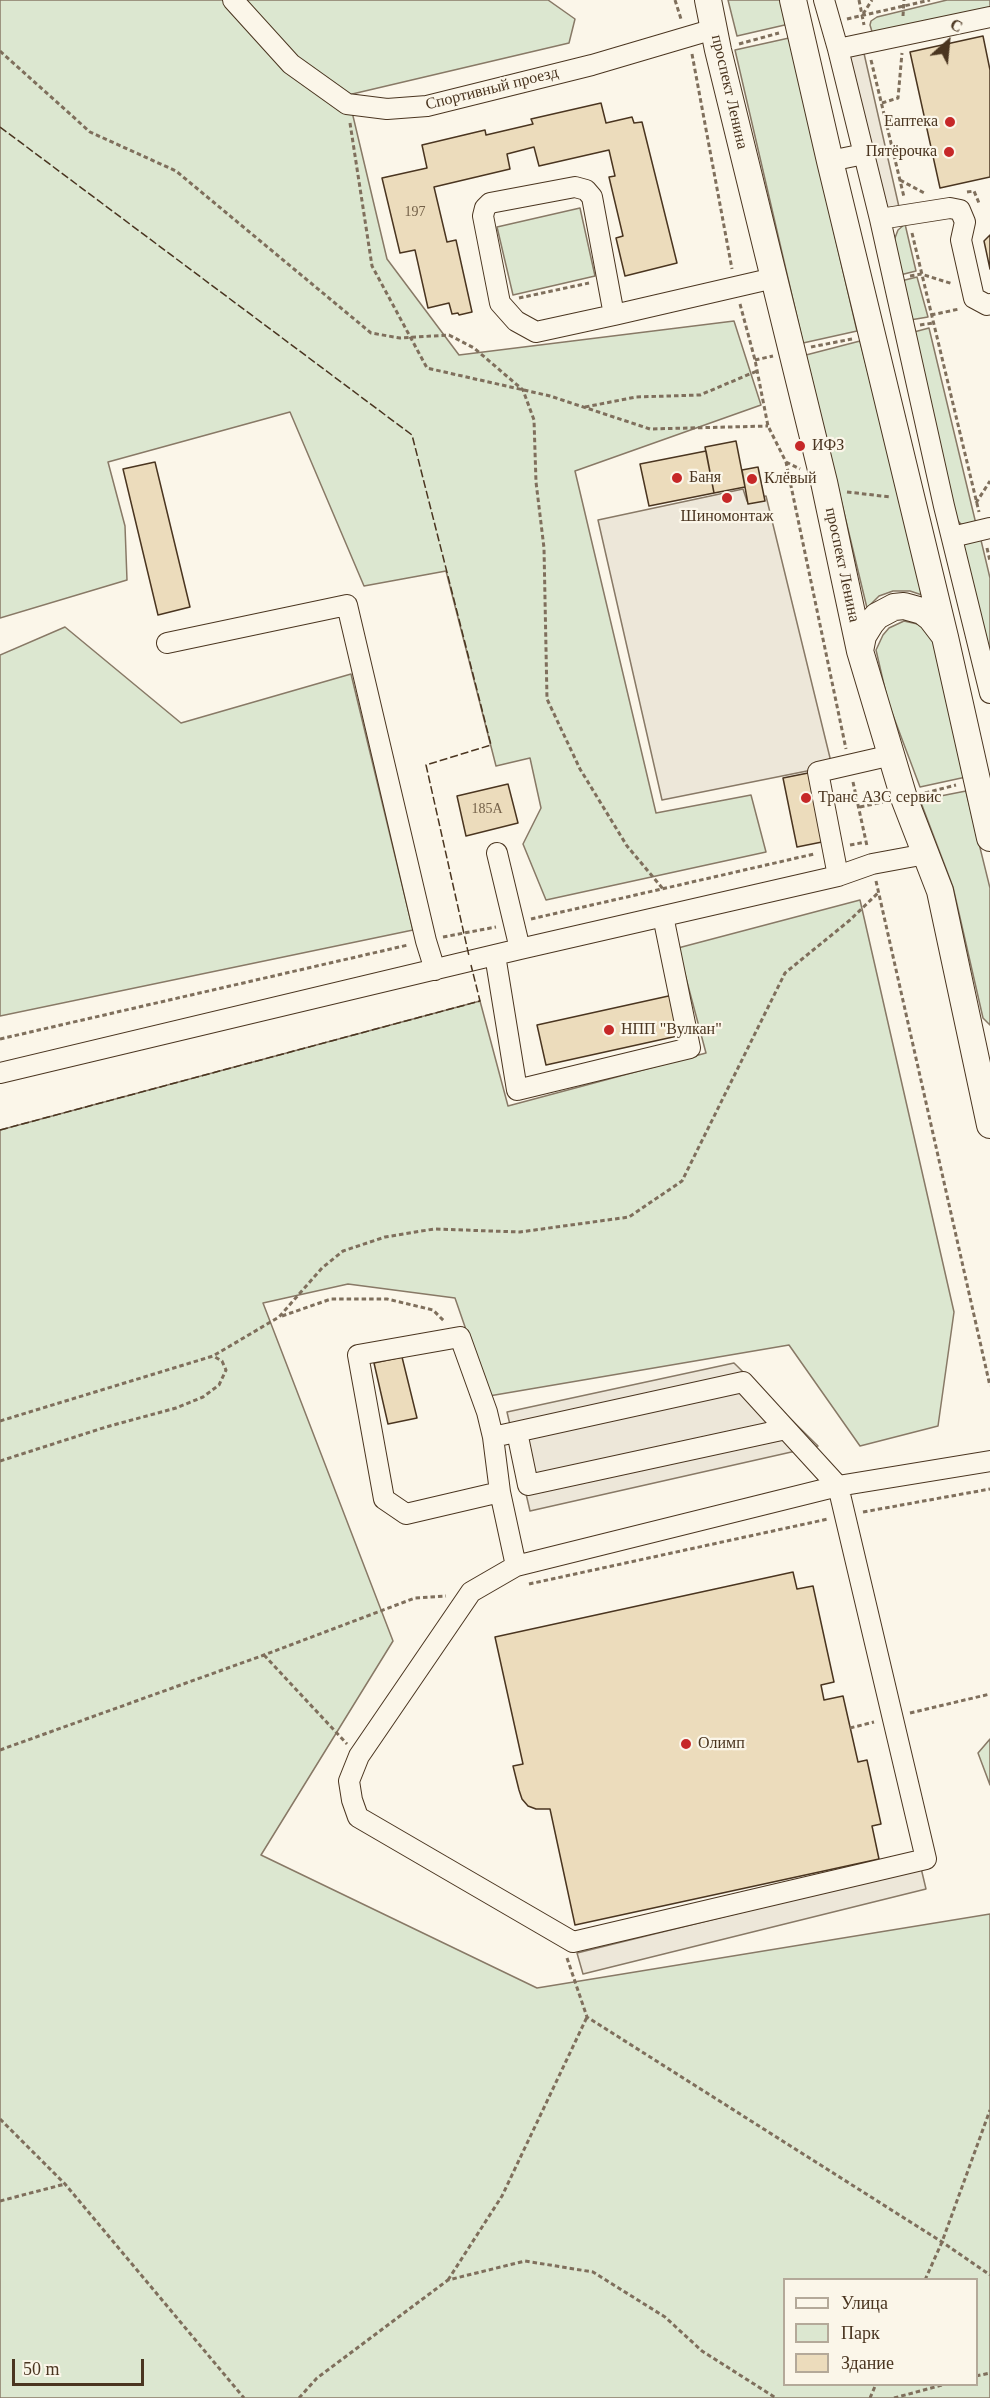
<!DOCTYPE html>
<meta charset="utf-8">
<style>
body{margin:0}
#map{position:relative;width:990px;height:2398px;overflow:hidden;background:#fbf6e9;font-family:"Times New Roman",serif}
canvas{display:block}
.legend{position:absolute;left:783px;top:2278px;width:195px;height:108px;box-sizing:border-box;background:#fbf6e9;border:2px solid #b4a999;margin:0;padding:8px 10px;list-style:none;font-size:18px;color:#4a3520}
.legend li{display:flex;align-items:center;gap:12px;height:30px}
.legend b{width:30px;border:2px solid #b4a999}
.north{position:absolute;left:918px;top:12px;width:60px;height:60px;-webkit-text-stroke:4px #fbf6e9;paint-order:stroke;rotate:27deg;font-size:16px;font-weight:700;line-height:24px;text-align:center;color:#4a3520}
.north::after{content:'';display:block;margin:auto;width:21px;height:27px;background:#4a3520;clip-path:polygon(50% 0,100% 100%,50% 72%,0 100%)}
.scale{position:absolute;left:12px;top:2359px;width:132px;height:27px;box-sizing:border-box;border:3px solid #4a3520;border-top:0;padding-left:8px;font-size:18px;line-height:21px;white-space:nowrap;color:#4a3520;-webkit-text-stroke:4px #fbf6e9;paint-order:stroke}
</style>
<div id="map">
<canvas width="990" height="2398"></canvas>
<ul class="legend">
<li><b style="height:8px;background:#fbf6e9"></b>Улица</li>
<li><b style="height:16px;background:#dce7d0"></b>Парк</li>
<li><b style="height:16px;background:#ecdcbc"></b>Здание</li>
</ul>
<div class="north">С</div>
<div class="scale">50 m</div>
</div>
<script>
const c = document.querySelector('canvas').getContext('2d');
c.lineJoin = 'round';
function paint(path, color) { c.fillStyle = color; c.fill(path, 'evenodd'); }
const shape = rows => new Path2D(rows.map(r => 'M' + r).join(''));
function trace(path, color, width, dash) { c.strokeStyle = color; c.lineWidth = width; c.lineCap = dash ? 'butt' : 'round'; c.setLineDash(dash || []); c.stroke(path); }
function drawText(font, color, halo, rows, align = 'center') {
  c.font = font + ' "Times New Roman",serif'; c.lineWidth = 4.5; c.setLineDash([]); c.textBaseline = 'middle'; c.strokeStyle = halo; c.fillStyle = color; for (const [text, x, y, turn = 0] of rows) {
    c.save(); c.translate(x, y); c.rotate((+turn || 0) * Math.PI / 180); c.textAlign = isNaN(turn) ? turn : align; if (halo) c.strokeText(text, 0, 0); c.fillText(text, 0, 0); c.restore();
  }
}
const green = shape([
 [0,0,548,0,575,19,569,43,348,95,387,259,459,355,734,321,761,405,575,471,656,813,751,795,766,852,546,900,523,844,541,808,530,758,496,766,446,571,364,586,290,412,108,462,125,526,127,580,0,618,0,0],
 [728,0,784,0,789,24,737,36,728,0],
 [947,0,990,0,990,13,873,35,870,25,871,21,877,17,947,0],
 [789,38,857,331,803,343,735,50,789,38],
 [580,208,595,276,513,295,497,227,580,208],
 [905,224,916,271,900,275,893,243,898,230,905,224],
 [917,277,928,317,910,320,901,281,917,277],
 [929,328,976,524,970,526,961,524,957,520,914,332,929,328],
 [860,341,925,596,910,591,893,591,879,596,867,608,806,355,860,341],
 [980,536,990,578,990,658,964,547,964,544,980,536],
 [904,621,922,625,936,638,966,777,920,787,888,702,876,650,883,635,889,628,904,621],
 [65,627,181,723,351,674,413,930,0,1016,0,655,65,627],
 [966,791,990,888,990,1025,983,1018,953,887,920,800,966,791],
 [860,900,954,1312,938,1426,860,1446,789,1345,489,1396,455,1298,348,1284,263,1303,393,1641,261,1855,537,1988,990,1914,990,2398,0,2398,0,1130,480,1001,508,1106,706,1053,678,948,860,900],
 [784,2280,976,2280,976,2384,784,2384,784,2280],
 [990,1739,990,1785,978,1753,990,1739]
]);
paint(green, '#dce7d0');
trace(green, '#887966', 1.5);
const parking = shape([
 [863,49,899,207,885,210,849,52,863,49],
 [743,489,747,501,766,496,832,766,662,800,598,520,743,489],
 [734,1363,818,1446,530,1511,507,1412,734,1363],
 [921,1868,926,1889,583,1974,577,1953,921,1868]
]);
paint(parking, '#ede7d9');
trace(parking, '#887966', 1.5);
const building = shape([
 [983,36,990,70,990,177,940,188,910,52,983,36],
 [601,103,606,123,632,117,634,123,642,122,677,263,625,276,616,238,623,236,609,177,615,176,609,150,539,166,534,147,507,154,510,169,434,187,447,242,456,240,472,312,459,315,458,313,452,314,449,303,428,308,415,250,400,253,382,178,427,168,422,145,485,130,486,135,533,124,531,119,601,103],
 [990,235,990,269,984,241,990,235],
 [736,441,745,487,714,493,705,447,736,441],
 [706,451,714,493,649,506,640,464,706,451],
 [155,462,190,607,158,615,123,469,155,462],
 [758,467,765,501,748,504,742,470,758,467],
 [818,771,832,840,797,847,783,778,818,771],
 [508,784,518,823,466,836,457,796,508,784],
 [673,995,682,1035,546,1065,537,1025,673,995],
 [402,1357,417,1418,388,1424,374,1363,402,1357],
 [793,1572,797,1589,813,1586,834,1682,821,1685,824,1700,843,1696,858,1762,867,1760,881,1824,872,1826,879,1859,575,1925,550,1809,536,1809,528,1806,522,1799,519,1790,513,1766,523,1764,495,1637,793,1572]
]);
paint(building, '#ecdcbc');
trace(building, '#4a3520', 1.5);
const minor = shape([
 [233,0,291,64,347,104,387,109,427,106,592,65,714,29],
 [824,0,838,49,990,17],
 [838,49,880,219,944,506,990,693],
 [830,161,864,154],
 [880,219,950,208,960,210,965,222,961,240,974,298,987,305,990,304],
 [614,315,536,332,516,321,500,303,483,216,485,208,490,203,575,187,586,190,592,197,614,315,774,278],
 [952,537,990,528],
 [167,643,347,605,426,941,435,970],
 [497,853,520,949],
 [838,876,818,772,892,755],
 [495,955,517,1090,690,1048,663,916],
 [0,1073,520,949,838,876,872,864,926,854],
 [517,1432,528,1485,786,1429],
 [493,1437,487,1412,460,1337,358,1355,384,1499,406,1514,500,1492],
 [516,1566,500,1492,493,1437,743,1382,838,1486,926,1859,573,1942,358,1817,352,1800,349,1781,359,1756,471,1592,516,1566,838,1486,990,1461]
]);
const major = shape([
 [708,0,718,50,824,482,860,651,904,798,940,891,990,1125],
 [793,0,830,161,945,637,990,838],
 [860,651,863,636,871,623,877,616,894,607,904,606,922,611,931,618,944,635]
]);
trace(minor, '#4a3520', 22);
trace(major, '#4a3520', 28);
trace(shape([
 [675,0,681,19],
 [859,0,864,25],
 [863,14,872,0],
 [903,16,904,0],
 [847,19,930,0],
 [739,44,779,33],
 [0,51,90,132,176,171,371,333,400,338,449,335,474,348,523,390,534,420,536,482,544,548,547,699,580,769,627,846,663,889],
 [692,54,732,269],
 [871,60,904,197],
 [882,103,898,98,902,53],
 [350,123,372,266,427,368,550,396,650,429,768,426],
 [900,180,926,194],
 [967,192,974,191,979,203],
 [912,233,979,512],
 [910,276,921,274,953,284],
 [519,298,589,283],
 [740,304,755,360,768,426,786,462,846,749],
 [931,315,959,309],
 [920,325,933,323],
 [811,347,852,339],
 [755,360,773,356],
 [585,407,636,397,700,395,757,371],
 [786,462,800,469],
 [847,492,891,497],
 [976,503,990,481],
 [987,548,990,561],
 [853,782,867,846],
 [925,793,956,785],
 [860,807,883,802],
 [850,845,866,842],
 [876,881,990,1386],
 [531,919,814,854],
 [443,937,496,927],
 [0,1039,408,945],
 [282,1316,331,1299,387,1299,433,1310,444,1321],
 [0,1421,213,1356,279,1317,322,1268,343,1251,385,1237,434,1229,520,1232,629,1217,682,1181,785,973,850,920,879,892],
 [0,1461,106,1427,176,1408,203,1397,219,1385,226,1370,222,1361,213,1356],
 [863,1512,990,1489],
 [529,1584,828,1519],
 [264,1655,347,1744],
 [910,1713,990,1694],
 [850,1728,874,1722],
 [0,1750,264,1655,415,1598,446,1596],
 [567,1958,587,2017,942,2242,990,2275],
 [0,2119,65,2184,244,2398],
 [0,2201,65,2184],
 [448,2280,502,2196,587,2017],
 [925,2280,942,2242,990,2110],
 [976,2376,990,2373],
 [299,2398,317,2378,448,2280,525,2261,593,2272,665,2317,702,2351,776,2398],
 [870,2398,876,2384],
 [894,2398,946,2384]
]), '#7f6f5c', 3, [4.5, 3]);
trace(minor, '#fbf6e9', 20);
trace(major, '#fbf6e9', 26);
trace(shape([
 [0,127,412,435,491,745,426,765,469,956],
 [0,1130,480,1001,471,965]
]), '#4a3520', 1.5, [8, 3]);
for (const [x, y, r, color] of [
 [950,122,6,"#c62828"],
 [949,152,6,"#c62828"],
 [800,446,6,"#c62828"],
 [677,478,6,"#c62828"],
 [752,479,6,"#c62828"],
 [727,498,6,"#c62828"],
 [806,798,6,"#c62828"],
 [609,1030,6,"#c62828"],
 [686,1744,6,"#c62828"]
]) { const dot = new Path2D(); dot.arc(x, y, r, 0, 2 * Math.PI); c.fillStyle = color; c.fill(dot); trace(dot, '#fbf6e9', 2); }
drawText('14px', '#725f47', null, [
 ["197",415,212],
 ["185А",487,809]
]);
drawText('16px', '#4a3520', '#fbf6e9', [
 ["Спортивный проезд",492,89,-14],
 ["проспект Ленина",729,92,77],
 ["проспект Ленина",842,565,78]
]);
drawText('16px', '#4a3520', '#fbf6e9', [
 ["Еаптека",938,122,"right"],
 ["Пятёрочка",937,152,"right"],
 ["ИФЗ",812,446],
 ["Баня",689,478],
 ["Клёвый",764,479],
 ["Шиномонтаж",727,517,"center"],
 ["Транс АЗС сервис",818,798],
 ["НПП \"Вулкан\"",621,1030],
 ["Олимп",698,1744]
], 'left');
</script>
